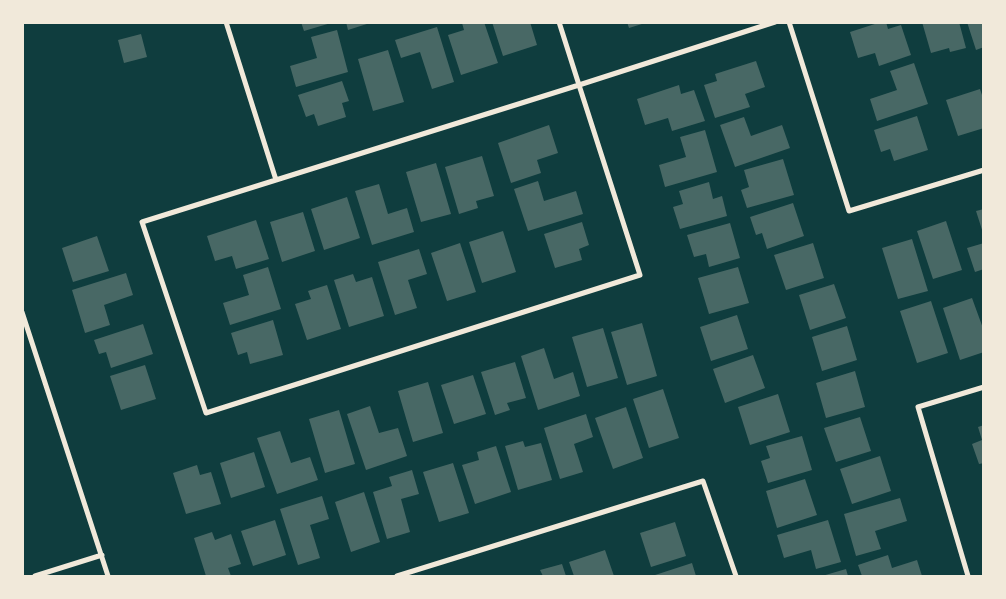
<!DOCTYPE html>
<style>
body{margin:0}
#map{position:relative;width:1006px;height:599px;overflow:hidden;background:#0f3d3e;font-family:"Source Serif 4",serif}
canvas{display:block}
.frame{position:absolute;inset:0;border:24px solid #f1e9da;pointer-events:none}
</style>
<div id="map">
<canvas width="1006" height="599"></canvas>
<div class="frame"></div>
</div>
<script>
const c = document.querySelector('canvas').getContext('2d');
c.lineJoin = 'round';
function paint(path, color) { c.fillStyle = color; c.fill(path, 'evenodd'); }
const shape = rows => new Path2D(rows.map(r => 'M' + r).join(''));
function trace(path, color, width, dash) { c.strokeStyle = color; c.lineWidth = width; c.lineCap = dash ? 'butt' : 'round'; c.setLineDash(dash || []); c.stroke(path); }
paint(shape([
 [301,22,331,22,331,23,304,31],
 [346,22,370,22,370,23,348,30],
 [484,22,498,63,461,75,448,35,464,30,462,23],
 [492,22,530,22,537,45,503,56],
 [627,22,645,22,645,23,629,28],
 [881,22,886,22,888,29,901,25,911,55,879,66,875,53,858,58,850,32],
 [922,22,959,22,966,48,950,52,949,48,931,53],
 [967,22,984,22,984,47,976,50],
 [437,27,454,82,432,89,420,52,401,58,395,40],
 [337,30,348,72,296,87,290,66,317,58,311,37],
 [141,34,147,57,124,63,118,40],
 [388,50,404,102,373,111,358,59],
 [756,61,765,87,745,94,750,107,715,118,704,85,717,81,715,74],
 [914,63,928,104,877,121,870,99,897,90,890,71],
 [342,81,349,101,342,103,346,117,318,126,314,114,306,117,298,95],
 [679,85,681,94,694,90,705,121,672,131,668,118,645,125,637,99],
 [980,89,984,101,984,128,958,136,946,100],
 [917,116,928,150,894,161,890,149,881,152,874,130],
 [744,117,751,136,782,125,790,148,735,167,720,125],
 [549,125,558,153,537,160,541,173,511,183,498,143],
 [705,130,717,172,665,187,659,165,686,157,680,137],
 [482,156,494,196,476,201,478,208,459,214,445,167],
 [783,159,794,195,747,208,741,190,749,187,744,170],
 [436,163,451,214,421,222,406,172],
 [538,181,544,201,576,191,583,214,528,231,514,189],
 [709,182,713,199,722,196,727,216,680,229,673,207,683,204,679,191],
 [379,184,388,214,407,208,414,232,372,245,355,191],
 [347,197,360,238,324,250,311,209],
 [793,203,804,236,767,249,762,233,756,235,750,217],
 [984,209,984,232,983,233,976,211],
 [303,212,315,251,282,262,270,222],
 [256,220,269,259,236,269,232,256,215,261,207,236],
 [946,221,962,270,933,279,917,231],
 [582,222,589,245,579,249,582,260,555,268,544,234],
 [730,223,740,258,709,267,706,254,694,257,687,235],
 [503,231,516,272,482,283,469,242],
 [97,236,109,271,73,282,62,248],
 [912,239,928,291,898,299,882,248],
 [460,243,476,292,447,301,431,253],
 [813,243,824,278,786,290,774,255],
 [984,243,984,269,975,272,967,248],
 [419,249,427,274,408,280,417,308,395,315,378,262],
 [268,267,281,309,230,325,223,303,249,295,243,275],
 [738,267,749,303,709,314,698,278],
 [126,273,133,295,104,305,110,325,85,333,72,290],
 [353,274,356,282,372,277,384,316,349,327,334,280],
 [834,284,846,318,810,330,799,295],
 [327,285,341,329,307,340,295,304,311,299,308,291],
 [972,298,984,331,984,352,960,360,943,308],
 [931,301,948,353,917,363,900,311],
 [737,315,748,349,711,361,700,327],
 [273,320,283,355,250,364,247,352,238,355,231,333],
 [642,323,657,376,627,385,611,332],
 [143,324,153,354,111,368,106,352,99,354,94,340],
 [847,326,857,360,822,371,812,337],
 [603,328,618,378,587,387,572,337],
 [544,348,554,379,573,372,580,396,538,410,521,356],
 [753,355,765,388,725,403,713,369],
 [515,362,526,398,507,403,510,410,495,415,481,372],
 [145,365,156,399,121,410,110,376],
 [855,371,865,407,826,418,816,383],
 [473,375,486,414,454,424,441,385],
 [428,382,443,433,413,442,398,391],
 [663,389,679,438,649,448,633,399],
 [778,394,790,432,750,445,738,407],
 [370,406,379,433,398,428,407,456,366,470,347,414],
 [626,407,643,458,613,469,595,418],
 [339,410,355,464,325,473,309,419],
 [586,414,593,437,574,444,583,472,560,479,544,428],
 [860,417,871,451,836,462,824,428],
 [984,425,984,463,979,464,972,444,982,440,978,427],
 [280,431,291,463,310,457,318,480,277,494,257,438],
 [802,436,812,470,768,483,761,461,770,458,766,446],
 [523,441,525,447,541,443,552,480,518,490,505,446],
 [496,446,511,492,475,504,462,465,479,460,477,452],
 [254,452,265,487,231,498,220,463],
 [880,456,891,491,852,504,840,469],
 [453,463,469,513,439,522,423,472],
 [197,465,200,475,211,472,221,504,186,514,173,473],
 [412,470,419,494,401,499,410,532,387,539,373,492,392,486,389,477],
 [805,479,817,515,777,528,766,491],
 [364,492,380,542,351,552,335,502],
 [322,496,329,519,310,525,320,558,298,565,280,509],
 [900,498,907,521,875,531,881,549,856,556,844,514],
 [275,520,286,555,253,566,241,531],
 [828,520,841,562,816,569,811,550,784,558,777,535],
 [675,522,686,556,651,567,640,533],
 [212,532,215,540,231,534,241,564,228,568,231,576,206,576,194,538],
 [605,550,614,576,574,576,569,562],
 [888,555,892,568,917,560,922,576,862,576,858,565],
 [692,563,696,576,652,576],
 [562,564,566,576,543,576,540,570],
 [846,569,848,576,822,576]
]), '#486865');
trace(shape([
 [226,22,276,180],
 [559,22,579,85,640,275,206,413,142,222,579,85,775,22],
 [789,22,849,211,984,170],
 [22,312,108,576],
 [35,576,102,555],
 [397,576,703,481,736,576],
 [968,576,918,407,984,387]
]), '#f1e9da', 5);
</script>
